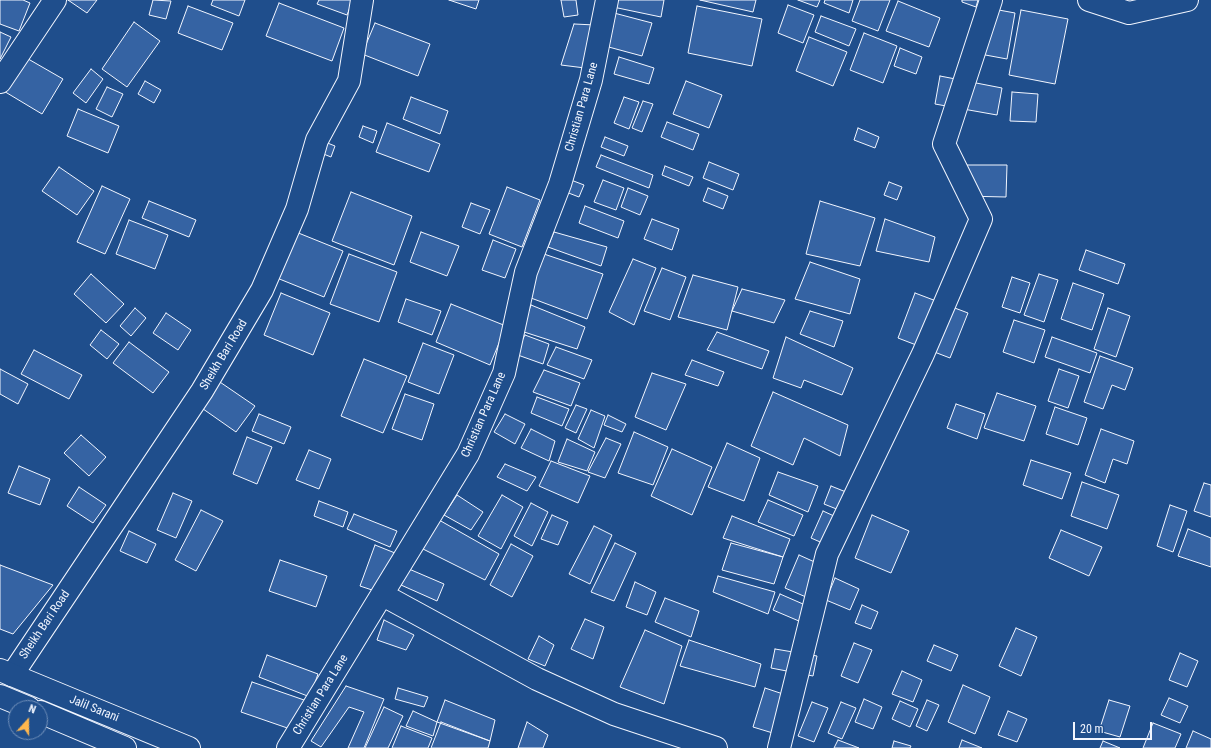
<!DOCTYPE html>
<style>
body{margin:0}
#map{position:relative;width:1211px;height:748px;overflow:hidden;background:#1f4e8c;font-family:"Roboto Condensed",sans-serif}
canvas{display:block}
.north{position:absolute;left:8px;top:700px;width:40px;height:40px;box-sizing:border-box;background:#1f4e8c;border:1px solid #7391ba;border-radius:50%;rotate:21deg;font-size:11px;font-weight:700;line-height:16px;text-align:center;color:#f2f6ff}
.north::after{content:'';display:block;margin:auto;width:14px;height:18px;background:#ffb74d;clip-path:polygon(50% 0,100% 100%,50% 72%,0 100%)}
.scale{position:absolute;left:1073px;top:722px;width:79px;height:18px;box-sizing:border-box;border:2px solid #f2f6ff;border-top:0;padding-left:5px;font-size:12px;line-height:14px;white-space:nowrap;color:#f2f6ff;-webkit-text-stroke:3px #1f4e8c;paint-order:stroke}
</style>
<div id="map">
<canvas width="1211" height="748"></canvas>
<div class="north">N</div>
<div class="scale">20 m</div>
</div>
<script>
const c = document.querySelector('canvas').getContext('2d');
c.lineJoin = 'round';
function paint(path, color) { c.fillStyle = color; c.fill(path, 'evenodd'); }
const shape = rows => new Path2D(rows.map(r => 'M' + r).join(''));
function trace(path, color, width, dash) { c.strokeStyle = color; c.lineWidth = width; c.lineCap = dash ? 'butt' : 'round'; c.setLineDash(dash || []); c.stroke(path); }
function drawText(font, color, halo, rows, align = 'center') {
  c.font = font + ' "Roboto Condensed",sans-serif'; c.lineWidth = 3; c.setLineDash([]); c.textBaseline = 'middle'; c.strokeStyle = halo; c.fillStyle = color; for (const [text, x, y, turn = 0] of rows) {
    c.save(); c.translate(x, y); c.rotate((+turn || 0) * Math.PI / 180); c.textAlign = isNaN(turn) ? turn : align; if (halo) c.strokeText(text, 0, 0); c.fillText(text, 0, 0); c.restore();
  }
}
const building = shape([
 [0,0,23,0,30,3,19,31,0,24,0,0],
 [68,0,97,0,87,13,68,0],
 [153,0,171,1,166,19,149,15,153,0],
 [213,0,245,0,239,16,211,5,213,0],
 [319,0,353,0,347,15,317,4,319,0],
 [449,0,479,0,476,9,449,0],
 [561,0,576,0,578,15,564,17,561,0],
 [614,0,664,0,661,17,613,7,614,0],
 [700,0,756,0,753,12,700,0],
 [798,0,820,0,817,7,798,0],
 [825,0,853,0,849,13,824,3,825,0],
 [860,0,890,0,878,31,852,21,860,0],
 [962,0,978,0,976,7,962,2,962,0],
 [898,1,940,18,929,47,886,31,898,1],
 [279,3,344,28,332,61,266,36,279,3],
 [788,5,814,15,803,43,778,33,788,5],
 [188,6,233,23,222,50,178,33,188,6],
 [697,6,762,19,752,66,688,53,697,6],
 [988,8,1015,13,1007,59,980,54,988,8],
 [1021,10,1068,19,1055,84,1009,75,1021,10],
 [614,13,652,23,642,56,605,46,614,13],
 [821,16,856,29,849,46,815,32,821,16],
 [134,22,160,41,127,87,102,69,134,22],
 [375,23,430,44,418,76,362,54,375,23],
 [574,24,595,25,585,68,561,65,574,24],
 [0,32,11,37,0,59,0,32],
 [864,33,897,46,883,83,850,70,864,33],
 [809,37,847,52,833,86,796,71,809,37],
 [900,48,922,57,916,74,894,66,900,48],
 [23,56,63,79,42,114,2,90,23,56],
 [619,57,654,68,649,84,614,74,619,57],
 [91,69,103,79,86,103,73,93,91,69],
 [940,76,1002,88,997,115,935,104,940,76],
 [145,81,161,90,154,103,138,94,145,81],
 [686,81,722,95,709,128,673,114,686,81],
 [107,87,123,94,112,117,96,109,107,87],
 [1012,92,1038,94,1036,122,1010,121,1012,92],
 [411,97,448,111,440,134,403,119,411,97],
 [624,97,639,102,629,129,614,123,624,97],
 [643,101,653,104,642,132,632,128,643,101],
 [78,109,119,126,108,153,67,136,78,109],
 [667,122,699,134,693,150,661,137,667,122],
 [387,123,440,144,429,172,376,152,387,123],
 [363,126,377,131,373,143,359,137,363,126],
 [858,128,879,137,875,148,854,140,858,128],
 [605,137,628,146,624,156,601,147,605,137],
 [325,142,335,146,331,157,321,153,325,142],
 [601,155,653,175,649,188,596,167,601,155],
 [709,162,739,174,733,190,703,178,709,162],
 [963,165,1007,165,1006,197,962,196,963,165],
 [665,166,693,177,689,186,662,175,665,166],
 [59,167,94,191,77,215,42,191,59,167],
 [571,180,584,185,579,197,566,192,571,180],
 [603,180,624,188,616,210,594,202,603,180],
 [889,182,902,187,897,200,884,195,889,182],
 [102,186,130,199,105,254,77,242,102,186],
 [507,187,540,200,522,247,489,234,507,187],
 [628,188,648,196,640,215,621,207,628,188],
 [708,188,728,196,723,209,703,201,708,188],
 [351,192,412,216,394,265,332,241,351,192],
 [149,201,196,220,189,237,142,218,149,201],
 [820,201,875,218,860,266,806,254,820,201],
 [471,203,490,210,480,234,462,227,471,203],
 [585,206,624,221,618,238,579,223,585,206],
 [652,219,679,229,672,250,644,239,652,219],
 [885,219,935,237,929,262,876,251,885,219],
 [129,220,168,235,155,269,116,254,129,220],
 [291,230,343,251,324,297,272,276,291,230],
 [421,232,459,246,447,276,410,262,421,232],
 [554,232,607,247,601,266,548,247,554,232],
 [493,240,516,249,505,278,482,270,493,240],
 [1086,250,1125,264,1118,284,1079,270,1086,250],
 [538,252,603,274,587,319,523,295,538,252],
 [349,254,397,272,379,322,330,304,349,254],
 [633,259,656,268,634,325,609,312,633,259],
 [810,262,860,279,850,314,795,299,810,262],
 [662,268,686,277,670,320,644,311,662,268],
 [91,274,124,304,106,323,74,294,91,274],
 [1039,274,1058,280,1044,322,1024,315,1039,274],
 [693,275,738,287,727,330,678,317,693,275],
 [1012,277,1030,283,1020,313,1002,307,1012,277],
 [1073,283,1104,294,1092,330,1061,319,1073,283],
 [742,289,785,300,774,323,732,311,742,289],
 [281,293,330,313,313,355,264,335,281,293],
 [915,293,968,313,950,358,898,338,915,293],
 [406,299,441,311,432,335,398,322,406,299],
 [451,304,506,326,490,365,436,342,451,304],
 [531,305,585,327,577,349,521,331,531,305],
 [135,308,146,318,131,336,120,326,135,308],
 [1108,308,1130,316,1116,357,1094,349,1108,308],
 [810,311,843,321,834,347,800,334,810,311],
 [166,313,191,330,178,350,153,333,166,313],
 [1014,320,1045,330,1034,363,1003,352,1014,320],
 [101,330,119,344,107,359,90,345,101,330],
 [717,332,769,351,762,369,707,350,717,332],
 [525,335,549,344,543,364,515,354,525,335],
 [786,337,853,368,842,395,804,380,801,388,773,378,786,337],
 [1052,337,1097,353,1090,373,1045,357,1052,337],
 [129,342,169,372,153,393,113,363,129,342],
 [423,343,454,355,439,394,408,382,423,343],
 [556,347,592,360,584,379,547,365,556,347],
 [34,350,82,375,69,399,21,374,34,350],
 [1100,356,1133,368,1125,390,1112,385,1103,409,1084,402,1100,356],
 [364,359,407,376,383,433,341,416,364,359],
 [692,360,724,372,718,386,685,375,692,360],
 [0,369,28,384,18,404,0,394,0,369],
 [1059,369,1079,376,1068,408,1048,401,1059,369],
 [544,370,580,383,571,406,533,392,544,370],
 [652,373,686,384,666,430,635,417,652,373],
 [214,378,255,406,236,432,196,404,214,378],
 [773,392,848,425,840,456,804,438,793,465,751,446,773,392],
 [997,393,1036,406,1024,441,984,428,997,393],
 [405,394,434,404,422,440,392,429,405,394],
 [537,397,569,409,562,426,531,413,537,397],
 [956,404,985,414,977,439,947,428,956,404],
 [576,405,587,409,576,433,565,428,576,405],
 [1055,407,1087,418,1078,445,1046,434,1055,407],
 [591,410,605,416,594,448,578,439,591,410],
 [259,414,291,427,284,444,252,431,259,414],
 [505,414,525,424,515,444,494,432,505,414],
 [608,415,626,424,622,432,604,425,608,415],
 [531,429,555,441,549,461,521,448,531,429],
 [1101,429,1134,441,1127,464,1113,459,1105,483,1085,475,1101,429],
 [634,432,668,447,653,485,618,473,634,432],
 [81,435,106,457,89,476,64,453,81,435],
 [247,437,272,447,257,484,233,474,247,437],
 [606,438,621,444,605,478,588,472,606,438],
 [567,439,595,452,587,471,558,462,567,439],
 [727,443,760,458,744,501,708,487,727,443],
 [672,449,712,467,692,515,651,496,672,449],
 [309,450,331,459,319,489,296,480,309,450],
 [1031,460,1071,473,1062,499,1023,485,1031,460],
 [551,461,590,476,578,503,539,486,551,461],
 [505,464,536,477,527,491,497,477,505,464],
 [19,466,50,479,40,505,8,493,19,466],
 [778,472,818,486,808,512,769,495,778,472],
 [1082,482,1119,495,1107,529,1071,516,1082,482],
 [1204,483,1211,485,1211,517,1194,511,1204,483],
 [831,486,856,496,849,514,824,504,831,486],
 [79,487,106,505,93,523,67,506,79,487],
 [173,493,192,501,176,538,157,530,173,493],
 [457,495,483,512,471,530,444,515,457,495],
 [502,495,523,507,501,549,478,536,502,495],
 [768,500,803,515,794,536,758,522,768,500],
 [319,501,348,512,343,527,314,516,319,501],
 [531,503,548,512,532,546,514,536,531,503],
 [1170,505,1187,511,1173,552,1157,546,1170,505],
 [201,510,223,521,196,571,175,560,201,510],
 [823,511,845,521,834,548,811,538,823,511],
 [354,514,397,531,390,547,347,529,354,514],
 [552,515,568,522,558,545,541,539,552,515],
 [872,515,909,531,891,573,855,558,872,515],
 [732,516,790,539,783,557,723,538,732,516],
 [439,520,499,554,485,580,423,549,439,520],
 [594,526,612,535,590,584,569,574,594,526],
 [1188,529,1211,538,1211,567,1178,556,1188,529],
 [1061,530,1102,547,1089,576,1049,558,1061,530],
 [129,531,156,544,147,563,120,551,129,531],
 [615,543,636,553,614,601,591,592,615,543],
 [731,543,783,557,774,584,722,570,731,543],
 [511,544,533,556,512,597,490,585,511,544],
 [375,545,395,553,381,593,360,586,375,545],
 [799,555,828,568,813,600,785,588,799,555],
 [280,560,327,576,316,607,269,591,280,560],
 [0,565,53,585,13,634,0,629,0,565],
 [409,569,444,584,437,601,401,585,409,569],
 [718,576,775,592,768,614,713,592,718,576],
 [835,578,859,589,850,610,826,600,835,578],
 [635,582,656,592,647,615,626,607,635,582],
 [780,594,819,611,813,627,773,610,780,594],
 [665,598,699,611,691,637,655,622,665,598],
 [862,605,878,612,871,629,855,623,862,605],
 [585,619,604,627,593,659,571,649,585,619],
 [384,620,414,635,406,650,377,640,384,620],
 [1016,628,1037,637,1021,676,999,666,1016,628],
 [645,630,682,646,664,704,620,687,645,630],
 [539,636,554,645,545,666,528,659,539,636],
 [689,640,761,664,755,687,680,666,689,640],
 [854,643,872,650,858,683,841,676,854,643],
 [934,645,958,655,951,671,927,661,934,645],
 [775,649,817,656,813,676,771,668,775,649],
 [1180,653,1198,661,1187,687,1169,680,1180,653],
 [267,655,318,674,310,697,259,677,267,655],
 [902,671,922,680,913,702,892,694,902,671],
 [252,682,307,701,296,731,241,712,252,682],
 [963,685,990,697,975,734,948,722,963,685],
 [346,686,384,699,364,748,348,748,364,712,349,707,321,747,311,741,346,686],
 [398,688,428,697,424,707,395,699,398,688],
 [765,688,798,699,786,737,753,727,765,688],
 [1169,698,1188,706,1180,723,1161,715,1169,698],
 [864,699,882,707,873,729,855,722,864,699],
 [445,700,495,720,490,741,437,722,445,700],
 [927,700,939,705,927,731,916,726,927,700],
 [1109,700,1130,706,1120,737,1099,731,1109,700],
 [900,701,918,709,910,727,892,719,900,701],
 [812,702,828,708,814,742,798,736,812,702],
 [841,702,856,708,842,739,828,733,841,702],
 [384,707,403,716,388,748,365,748,384,707],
 [413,711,437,722,433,736,406,726,413,711],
 [1008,711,1027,719,1017,742,998,735,1008,711],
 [441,722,490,741,488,748,431,748,441,722],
 [527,722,548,735,543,748,518,748,527,722],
 [1153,723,1181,734,1175,748,1143,748,1153,723],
 [401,726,432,738,428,748,392,748,401,726],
 [1193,731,1211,739,1211,748,1186,748,1193,731],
 [838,740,859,748,834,748,838,740],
 [962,740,982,748,959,748,962,740],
 [894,741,911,746,910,748,892,748,894,741],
 [1103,741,1120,748,1100,748,1103,741]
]);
paint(building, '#3563a3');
trace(building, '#f2f6ff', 1);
const street = shape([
 [1089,0,1129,13,1187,0],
 [0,82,55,0],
 [383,595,537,679,614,714,716,748],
 [12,675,202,391,262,290,297,209,317,140,349,81,362,0],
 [288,748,468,454,504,373,526,272,560,184,591,80,607,0],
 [779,748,827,554,923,354,981,219,944,144,991,0]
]);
const secondary = shape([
 [0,670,189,748],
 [0,696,29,708],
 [40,712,125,748]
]);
trace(street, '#f2f6ff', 24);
trace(secondary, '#f2f6ff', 24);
trace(street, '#1f4e8c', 22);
trace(secondary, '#1f4e8c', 22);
drawText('12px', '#f2f6ff', '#1f4e8c', [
 ["Christian Para Lane",582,107,-74],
 ["Sheikh Bari Road",224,355,-59],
 ["Christian Para Lane",484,415,-66],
 ["Sheikh Bari Road",45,625,-56],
 ["Christian Para Lane",321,695,-58],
 ["Jalil Sarani",94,709,22]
]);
</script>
